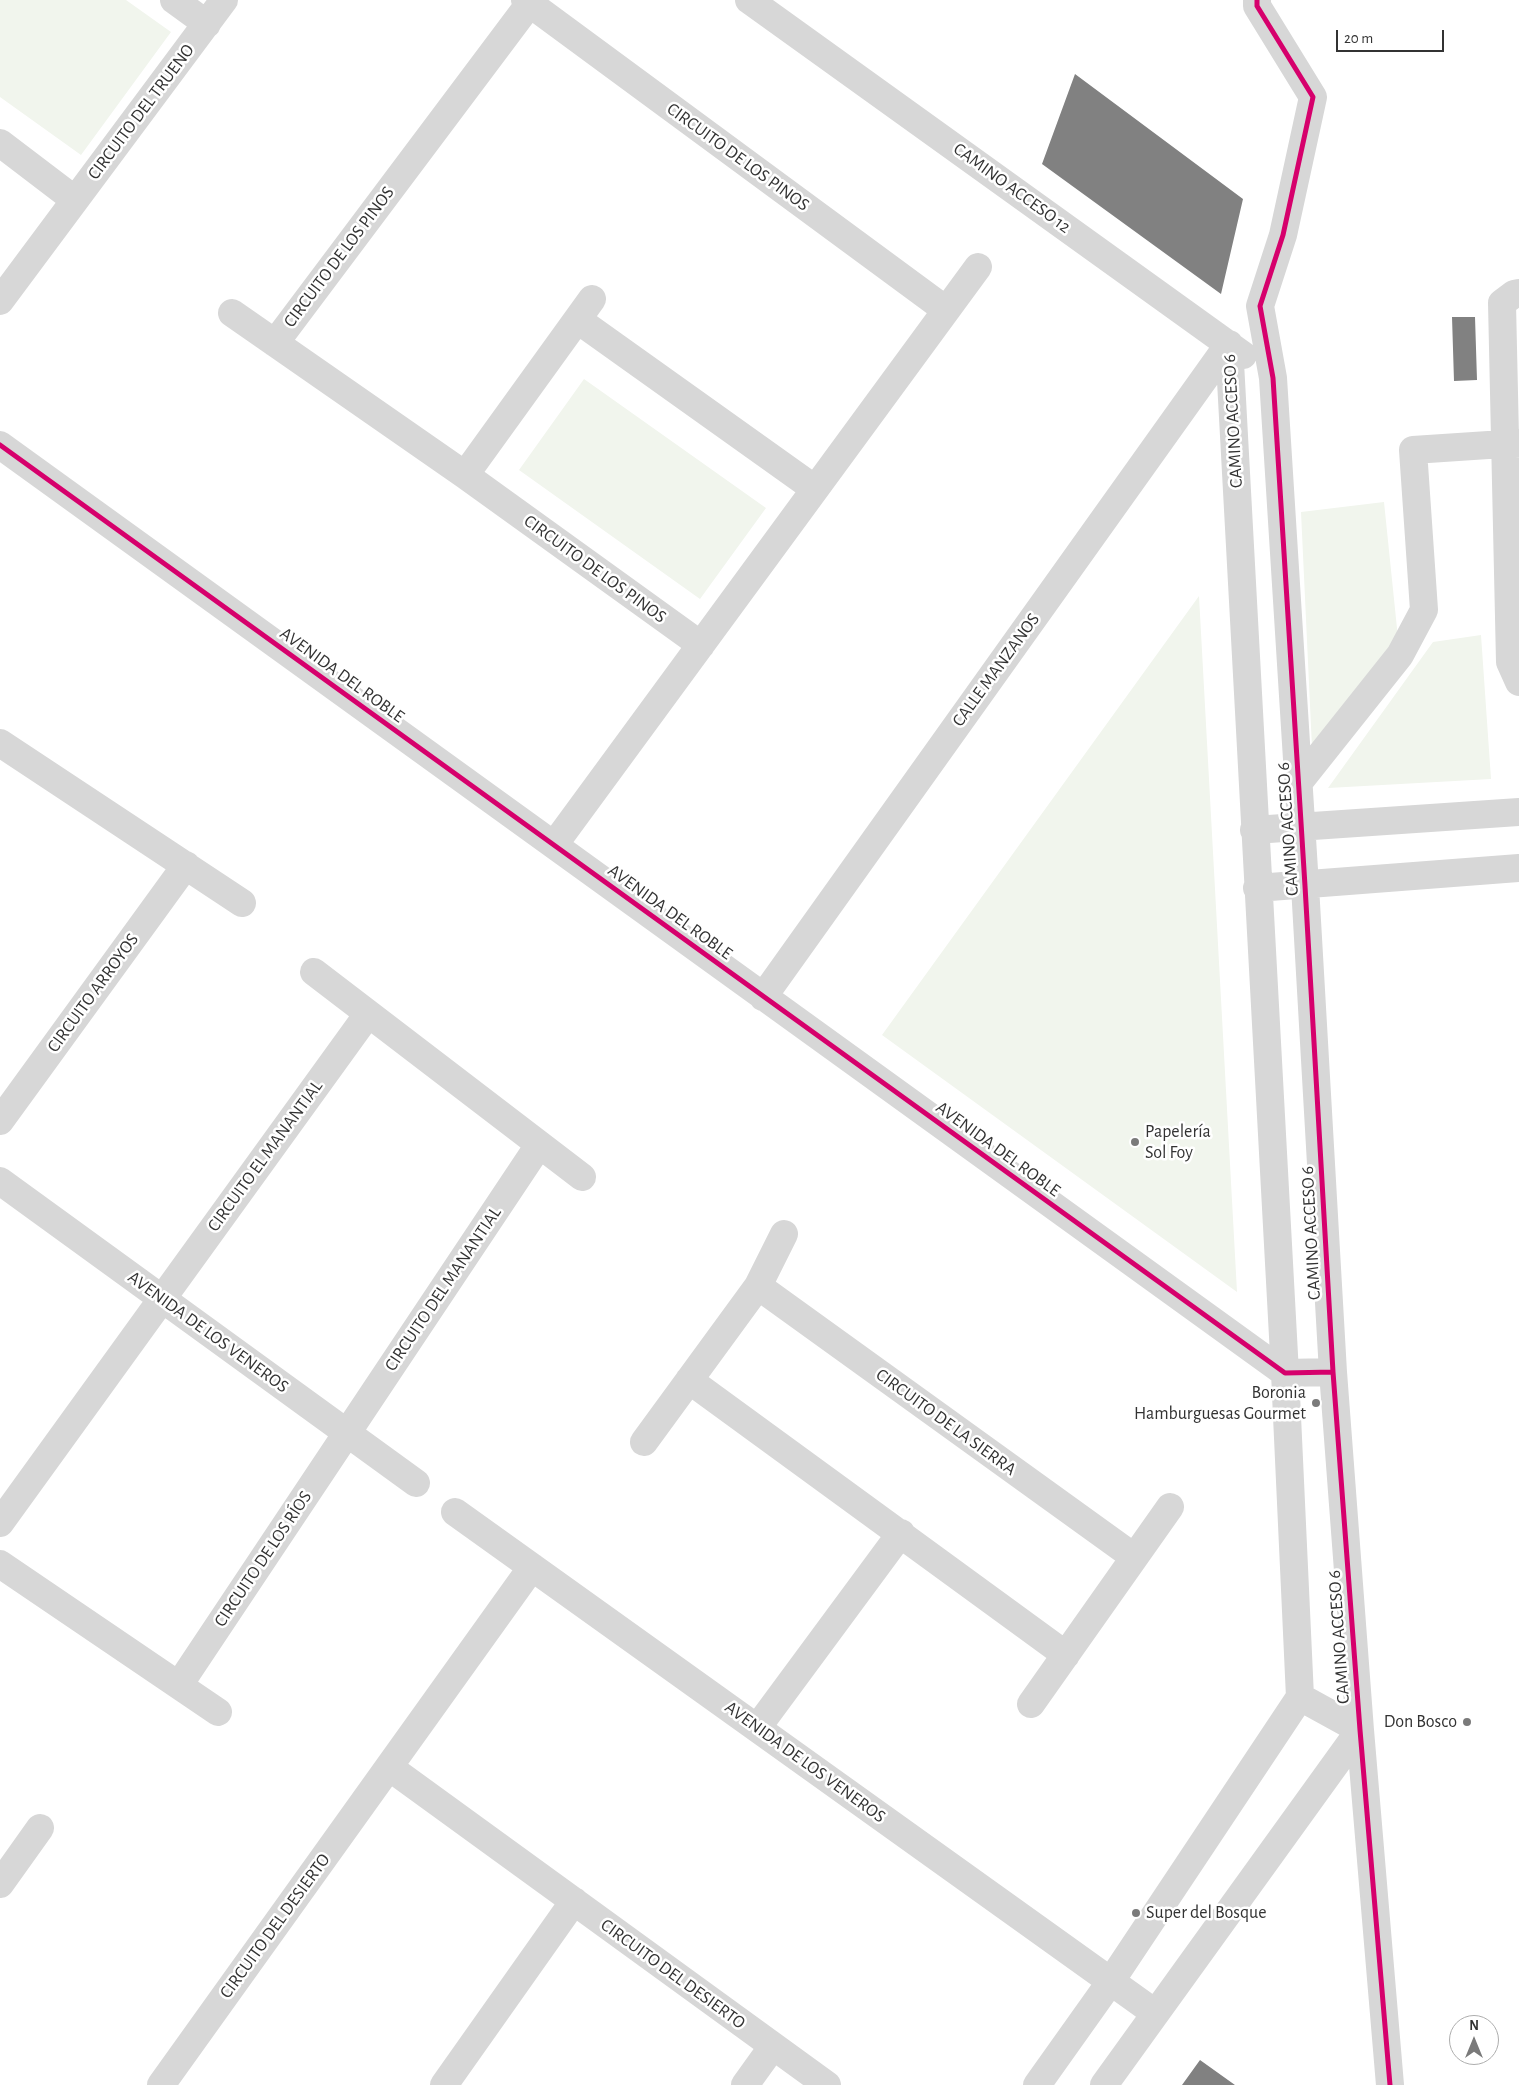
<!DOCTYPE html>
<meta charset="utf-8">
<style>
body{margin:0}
#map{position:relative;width:1519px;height:2085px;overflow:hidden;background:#fff;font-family:"Alegreya Sans",sans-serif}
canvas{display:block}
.north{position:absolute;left:1449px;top:2015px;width:50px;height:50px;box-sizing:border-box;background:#fff;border:1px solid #adadad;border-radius:50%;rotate:0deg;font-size:14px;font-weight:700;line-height:20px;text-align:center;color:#333}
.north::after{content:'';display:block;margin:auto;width:18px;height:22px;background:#7a7a7a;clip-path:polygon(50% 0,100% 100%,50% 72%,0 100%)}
.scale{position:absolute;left:1336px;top:30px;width:108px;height:22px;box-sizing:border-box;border:2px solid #333;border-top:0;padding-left:6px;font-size:15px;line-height:18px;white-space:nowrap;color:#333;-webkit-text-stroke:4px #fff;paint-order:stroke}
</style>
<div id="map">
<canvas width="1519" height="2085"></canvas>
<div class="north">N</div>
<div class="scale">20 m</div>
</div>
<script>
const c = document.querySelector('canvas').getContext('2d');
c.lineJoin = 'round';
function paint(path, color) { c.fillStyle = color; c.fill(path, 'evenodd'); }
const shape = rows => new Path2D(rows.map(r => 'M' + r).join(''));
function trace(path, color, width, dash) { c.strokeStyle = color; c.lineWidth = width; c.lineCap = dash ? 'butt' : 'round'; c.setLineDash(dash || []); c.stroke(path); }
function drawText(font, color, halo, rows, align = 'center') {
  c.font = font + ' "Alegreya Sans",sans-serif'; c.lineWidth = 5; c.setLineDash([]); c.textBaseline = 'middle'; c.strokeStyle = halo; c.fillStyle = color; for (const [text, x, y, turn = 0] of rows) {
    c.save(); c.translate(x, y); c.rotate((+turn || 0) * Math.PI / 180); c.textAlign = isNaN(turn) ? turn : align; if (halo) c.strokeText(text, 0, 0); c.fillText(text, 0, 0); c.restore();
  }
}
paint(shape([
 [0,0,126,0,171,32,81,155,0,97],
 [584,379,766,508,700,599,519,470],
 [1384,502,1398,638,1312,748,1301,512],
 [1199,596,1237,1292,882,1035],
 [1481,635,1491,779,1328,788,1433,642]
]), '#f1f5ed');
paint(shape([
 [1075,74,1243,199,1221,294,1042,164],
 [1452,317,1475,317,1477,380,1454,381],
 [1200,2060,1235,2085,1182,2085]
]), '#818181');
trace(shape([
 [174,0,207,24],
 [525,0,946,310],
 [749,0,1243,355],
 [1257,0,1257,6,1313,97,1283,235,1260,306,1273,378,1305,886,1333,1372,1360,1730,1390,2085],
 [0,143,75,200],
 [1519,293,1514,294,1502,303,1510,662,1519,682],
 [0,301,224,0],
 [232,313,465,475,701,645],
 [578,320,815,489],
 [275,343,530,3],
 [1229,344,1285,1373,1300,1697],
 [0,445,1285,1373,1333,1372],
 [465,475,592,299],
 [0,743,242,903],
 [1299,782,1400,655,1424,610,1413,450,1519,443],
 [1254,830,1519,812],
 [554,845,978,267],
 [1257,888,1519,868],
 [314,972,582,1177],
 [763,997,1229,344],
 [0,1121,186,865],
 [0,1181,416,1483],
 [758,1286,1134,1557],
 [689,1380,1066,1655],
 [644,1442,758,1286,784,1234],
 [455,1512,1155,2013],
 [0,1523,368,1014],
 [0,1564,218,1712],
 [179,1685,539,1145],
 [1300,1697,1360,1730],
 [1031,1704,1170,1507],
 [757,1728,901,1533],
 [389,1767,827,2085],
 [0,1884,40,1828],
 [161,2085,532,1567],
 [444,2085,574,1901],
 [745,2085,773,2046],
 [1037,2085,1111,1981,1300,1697],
 [1104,2085,1360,1730]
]), '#d7d7d7', 28);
trace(shape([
 [1257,0,1257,6,1313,97,1283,235,1260,306,1273,378,1305,886,1333,1372,1360,1730,1390,2085],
 [0,445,1285,1373,1333,1372]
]), '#d6006c', 5);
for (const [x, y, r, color] of [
 [1135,1142,5,"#7a7a7a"],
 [1316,1403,5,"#7a7a7a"],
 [1467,1722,5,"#7a7a7a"],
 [1136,1913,5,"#7a7a7a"]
]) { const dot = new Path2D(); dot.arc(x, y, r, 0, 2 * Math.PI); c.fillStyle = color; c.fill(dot); trace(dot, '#fff', 2); }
drawText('18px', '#333', '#fff', [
 ["CIRCUITO DEL TRUENO",141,112,-53],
 ["CIRCUITO DE LOS PINOS",738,157,36],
 ["CAMINO ACCESO 12",1012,188,36],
 ["CIRCUITO DE LOS PINOS",339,257,-53],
 ["CAMINO ACCESO 6",1233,421,-93],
 ["CIRCUITO DE LOS PINOS",595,569,36],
 ["CALLE MANZANOS",996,670,-54],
 ["AVENIDA DEL ROBLE",342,675,36],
 ["CAMINO ACCESO 6",1288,829,-94],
 ["AVENIDA DEL ROBLE",670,912,36],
 ["CIRCUITO ARROYOS",93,993,-54],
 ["AVENIDA DEL ROBLE",998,1149,36],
 ["CIRCUITO EL MANANTIAL",265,1156,-54],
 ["CAMINO ACCESO 6",1311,1233,-93],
 ["CIRCUITO DEL MANANTIAL",443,1289,-56],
 ["AVENIDA DE LOS VENEROS",208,1332,36],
 ["CIRCUITO DE LA SIERRA",946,1422,36],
 ["CIRCUITO DE LOS RÍOS",263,1559,-56],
 ["CAMINO ACCESO 6",1339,1637,-94],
 ["AVENIDA DE LOS VENEROS",805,1762,36],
 ["CIRCUITO DEL DESIERTO",275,1926,-54],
 ["CIRCUITO DEL DESIERTO",673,1974,36]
]);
drawText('18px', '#333', '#fff', [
 ["Papelería",1145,1132],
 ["Sol Foy",1145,1153],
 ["Boronia",1306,1393,"right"],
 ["Hamburguesas Gourmet",1306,1414,"right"],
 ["Don Bosco",1457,1722,"right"],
 ["Super del Bosque",1146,1913]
], 'left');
</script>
